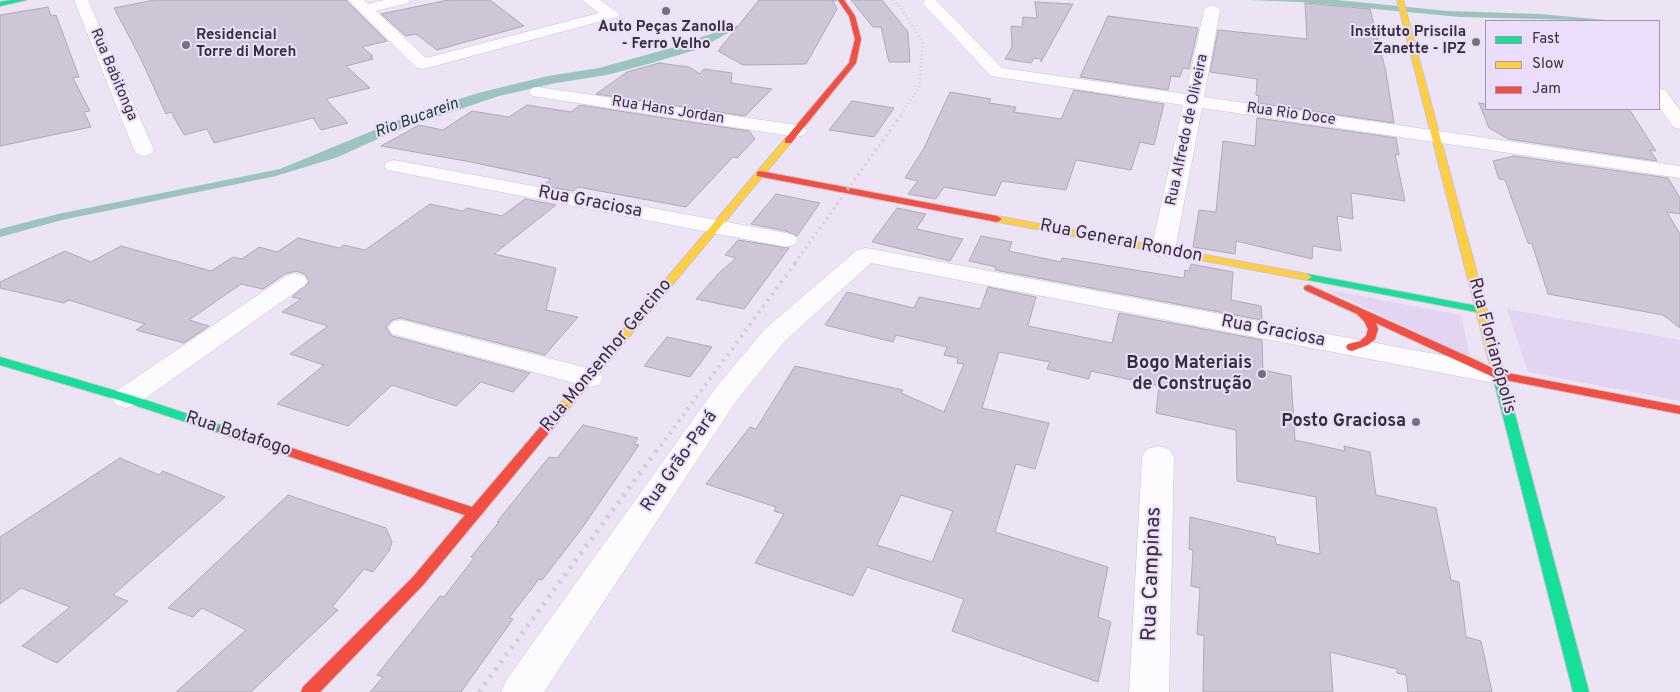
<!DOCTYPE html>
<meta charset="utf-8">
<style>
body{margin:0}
#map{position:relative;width:1680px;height:692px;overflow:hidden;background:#ece4f4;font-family:Overpass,sans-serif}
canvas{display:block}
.legend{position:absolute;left:1485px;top:20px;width:175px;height:90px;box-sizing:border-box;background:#ecdefa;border:1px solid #a398ae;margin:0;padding:6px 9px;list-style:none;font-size:15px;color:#36303b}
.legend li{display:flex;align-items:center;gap:10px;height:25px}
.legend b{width:25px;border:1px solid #a398ae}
</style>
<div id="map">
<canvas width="1680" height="692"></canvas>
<ul class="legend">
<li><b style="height:6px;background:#16e098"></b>Fast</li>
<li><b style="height:6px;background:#ffcf43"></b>Slow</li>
<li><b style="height:6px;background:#f24e42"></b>Jam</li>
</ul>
</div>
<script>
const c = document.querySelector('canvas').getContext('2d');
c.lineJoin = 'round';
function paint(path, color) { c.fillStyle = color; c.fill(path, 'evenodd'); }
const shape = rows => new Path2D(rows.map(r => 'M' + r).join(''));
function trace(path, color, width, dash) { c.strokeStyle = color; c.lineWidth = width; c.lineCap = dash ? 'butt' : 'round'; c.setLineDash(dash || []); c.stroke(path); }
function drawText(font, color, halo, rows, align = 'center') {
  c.font = font + ' Overpass,sans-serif'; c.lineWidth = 4; c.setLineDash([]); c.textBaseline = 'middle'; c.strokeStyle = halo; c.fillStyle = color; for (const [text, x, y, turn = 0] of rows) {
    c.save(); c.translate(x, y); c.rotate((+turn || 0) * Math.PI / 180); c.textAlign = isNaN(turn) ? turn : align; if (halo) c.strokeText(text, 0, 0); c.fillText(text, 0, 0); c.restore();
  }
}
paint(shape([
 [1328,290,1461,315,1470,357],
 [1507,309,1680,340,1680,401,1528,372]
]), '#e3d4f1');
paint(shape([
 [819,0,840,0,730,32,699,49,648,64,607,75,556,83,499,96,395,131,338,157,276,176,62,220,0,237,0,229,58,214,280,169,423,110,482,92,548,76,599,68,682,45,701,37],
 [1248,0,1337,0,1448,11,1540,14,1616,21,1460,17,1301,2]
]), '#9cc4be');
const building = shape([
 [154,0,346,0,387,41,362,47,373,56,370,57,373,59,346,66,370,88,326,99,348,123,321,130,313,118,214,143,207,129,184,135,171,112,166,114,140,57,114,8,154,0],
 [448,0,490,0,524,26,437,50,416,34,406,36,381,14,448,0],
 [759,0,832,0,837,9,806,64,743,65,718,51,759,0],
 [851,0,882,0,908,32,910,62,889,62,881,27,873,27,851,0],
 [1035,2,1073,4,1041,62,1041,59,1034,58,1031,63,1005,59,1012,47,1011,26,1022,27,1023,17,1037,18,1035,2],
 [1305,3,1370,9,1386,72,1394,123,1258,103,1259,96,1256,95,1257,79,1210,72,1218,30,1307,39,1305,3],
 [48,7,51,16,56,15,79,77,73,78,90,111,84,112,91,127,0,146,0,15,48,7],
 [1108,16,1198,28,1189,69,1183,68,1180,77,1171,76,1168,90,1080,77,1108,16],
 [659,63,689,67,700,74,704,69,732,73,731,83,772,89,745,116,596,94,627,72,659,63],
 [1074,90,1164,104,1154,145,1140,142,1131,170,1076,160,1066,190,1002,181,995,196,944,187,936,199,908,194,918,181,905,178,924,148,950,92,991,99,989,103,1016,107,1014,112,1061,119,1074,90],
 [852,101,894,108,874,137,829,130,852,101],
 [1479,103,1486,104,1486,109,1629,109,1656,151,1650,150,1657,161,1508,139,1489,128,1479,103],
 [527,105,571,112,580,105,749,131,755,139,737,158,733,157,686,207,578,187,573,191,542,186,551,179,471,162,381,146,419,125,443,130,472,111,509,117,527,105],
 [1257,118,1396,138,1399,155,1395,154,1405,201,1351,193,1353,219,1337,216,1341,251,1313,246,1312,259,1236,241,1235,254,1193,247,1199,210,1216,212,1223,141,1255,146,1257,118],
 [1514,156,1668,178,1680,198,1680,214,1667,212,1680,234,1680,328,1663,315,1548,294,1532,244,1528,243,1505,180,1499,179,1493,161,1514,156],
 [776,194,820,203,797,236,786,231,751,224,776,194],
 [525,199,556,205,494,254,556,268,546,310,578,317,545,355,401,318,392,320,386,327,392,336,530,373,513,392,481,382,456,406,392,385,348,426,277,404,324,365,290,354,328,326,282,312,301,299,292,297,309,282,305,274,296,271,285,274,263,289,241,284,189,320,209,326,184,343,136,330,145,324,69,300,64,303,0,288,0,282,65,251,91,262,121,246,211,271,233,257,242,259,259,247,277,252,298,238,339,248,344,245,365,250,430,204,463,211,467,208,502,216,525,199],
 [897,208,926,214,916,229,963,239,950,261,872,242,897,208],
 [981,236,1012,242,1009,251,1061,262,1062,258,1184,278,1185,270,1189,271,1191,264,1233,272,1231,300,1261,306,1262,320,995,270,996,267,969,261,981,236],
 [738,240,789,248,744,309,696,299,719,273,736,258,725,255,738,240],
 [988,287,1036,297,1028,326,1112,343,1119,313,1262,340,1263,370,1291,376,1295,440,1345,451,1344,446,1370,452,1376,495,1436,508,1451,580,1459,582,1466,637,1481,641,1492,692,1408,692,1406,675,1397,673,1397,669,1330,652,1333,692,1203,692,1204,636,1197,634,1200,588,1191,586,1193,550,1189,549,1190,517,1275,537,1276,544,1320,554,1316,497,1237,481,1236,430,1156,413,1159,386,1091,371,1089,379,1047,369,1050,362,999,352,982,408,1049,423,1035,469,1016,464,995,532,1108,567,1098,617,1111,622,1098,682,952,631,964,599,867,567,853,596,755,563,784,514,774,511,776,507,706,484,750,427,756,429,795,366,903,390,901,393,944,412,964,364,957,363,958,358,944,355,947,347,896,335,893,342,825,325,847,292,914,308,919,297,980,309,988,287],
 [901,495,953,511,932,562,877,545,901,495],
 [667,337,712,347,690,377,644,366,667,337],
 [583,425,638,438,634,444,639,445,580,531,542,580,539,579,509,618,513,619,461,692,370,692,383,677,377,675,440,596,444,597,474,558,471,557,499,522,497,522,549,457,557,458,583,425],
 [120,458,159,475,163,471,225,497,113,595,128,601,57,663,22,646,70,607,21,588,0,604,0,537,120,458],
 [288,495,386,528,392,542,389,551,373,572,364,569,332,607,338,610,251,692,176,692,246,630,202,608,193,617,168,608,288,495]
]);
paint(building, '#cec6d6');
trace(building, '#aea9b4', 1);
const street = shape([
 [74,0,88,0,154,150,151,154,144,156,137,154,134,150,74,0],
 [348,0,364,0,368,4,384,0,410,0,408,3,376,11,426,58,599,13,582,0,600,0,620,14,617,17,423,69,417,68,348,0],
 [925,0,936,0,1002,68,1186,94,1204,10,1207,7,1212,5,1217,7,1220,10,1204,97,1680,166,1680,178,1202,108,1175,250,1171,255,1163,257,1155,255,1151,250,1183,105,991,76,925,6,922,3,925,0],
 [538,87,797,125,804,127,807,131,804,135,797,137,532,96,529,92,532,88,538,87],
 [1659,88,1665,90,1680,110,1680,129,1673,127,1659,107,1659,88],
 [394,160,786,233,794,235,798,240,794,245,786,247,387,170,384,166,387,162,394,160],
 [866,248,1494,365,1504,367,1508,374,1504,381,1494,383,871,263,785,341,737,400,544,692,501,692,507,679,717,386,765,329,857,250,866,248],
 [295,273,304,276,308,281,304,286,136,405,126,408,116,405,111,398,116,391,286,276,295,273],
 [401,320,599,371,603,378,599,385,589,387,392,334,388,328,392,322,401,320],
 [1158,446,1169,449,1174,457,1169,692,1129,692,1142,457,1147,449,1158,446]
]);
const fast = shape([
 [12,0,26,0,0,6,0,2,12,0],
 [1307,274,1482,307,1487,310,1482,313,1303,279,1302,277,1307,274],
 [0,357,130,395,227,427,229,430,227,433,223,434,122,401,0,365,0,357],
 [1500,377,1506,381,1589,692,1573,692,1494,381,1500,377]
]);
const slow = shape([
 [1397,0,1403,0,1506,381,1504,384,1496,384,1494,381,1397,0],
 [785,139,792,141,567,411,559,411,557,408,559,405,785,139],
 [997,216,1307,274,1312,277,1307,280,994,221,992,219,997,216]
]);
const jam = shape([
 [838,0,844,0,855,16,861,39,856,63,791,143,785,143,785,139,849,63,855,39,849,16,838,0],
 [760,171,997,216,1002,219,997,222,757,176,757,172,760,171],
 [1309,285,1502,372,1680,406,1680,414,1495,378,1376,323,1378,329,1375,339,1368,345,1352,351,1348,350,1346,347,1348,344,1360,341,1366,336,1368,329,1364,321,1357,314,1305,290,1304,288,1305,286,1309,285],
 [563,404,567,405,569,408,567,411,423,585,320,692,301,692,303,687,413,577,465,515,219,433,217,430,219,427,227,427,472,507,559,405,563,404]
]);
trace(street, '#cac3cf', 1);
trace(fast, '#cac3cf', 2);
trace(slow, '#cac3cf', 2);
trace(jam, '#cac3cf', 2);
paint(street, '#fcfbfd');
paint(fast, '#16e098');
paint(slow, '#ffcf43');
paint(jam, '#f24e42');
trace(shape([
 [893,0,901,8,923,43,919,88,900,116]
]), '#d2d0d4', 2.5, [1, 3]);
trace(shape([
 [795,263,901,115]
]), '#d2d0d4', 3, [2, 4]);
trace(shape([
 [656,452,796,262]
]), '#d2d0d4', 4, [2.5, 5]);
trace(shape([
 [479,692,657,450]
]), '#d2d0d4', 5, [3, 6]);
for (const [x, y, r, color] of [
 [666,11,5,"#766f7c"],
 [1476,42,5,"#766f7c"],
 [186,45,5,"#766f7c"],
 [1262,374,5,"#766f7c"],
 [1416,422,5,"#766f7c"]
]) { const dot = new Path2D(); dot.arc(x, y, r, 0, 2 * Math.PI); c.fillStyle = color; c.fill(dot); trace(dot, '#ecdefa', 2); }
drawText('bold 15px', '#36303b', '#ecdefa', [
 ["Auto Peças Zanolla",666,28],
 ["- Ferro Velho",666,45],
 ["Instituto Priscila",1466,33,"right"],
 ["Zanette - IPZ",1466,50,"right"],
 ["Residencial",196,36,"left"],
 ["Torre di Moreh",196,53,"left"]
]);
drawText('15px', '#36303b', '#ecdefa', [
 ["Rua Babitonga",113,75,67],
 ["Rua Hans Jordan",668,111,9],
 ["Rua Rio Doce",1291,115,8],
 ["Rua Alfredo de Oliveira",1188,130,-78]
]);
drawText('italic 16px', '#0e4439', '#ecdefa', [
 ["Rio Bucarein",417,119,-20]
]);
drawText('18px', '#36303b', '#ecdefa', [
 ["Rua Graciosa",590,203,11],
 ["Rua General Rondon",1121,242,11],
 ["Rua Graciosa",1273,332,11],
 ["Rua Florianópolis",1491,346,75],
 ["Rua Monsenhor Gercino",607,356,-50],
 ["Rua Botafogo",238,435,18],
 ["Rua Grão-Pará",680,462,-55]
]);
drawText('bold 18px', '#36303b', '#ecdefa', [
 ["Bogo Materiais",1252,364],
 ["de Construção",1252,385],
 ["Posto Graciosa",1406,422]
], 'right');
drawText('21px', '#36303b', '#ecdefa', [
 ["Rua Campinas",1153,574,-88]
]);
</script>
